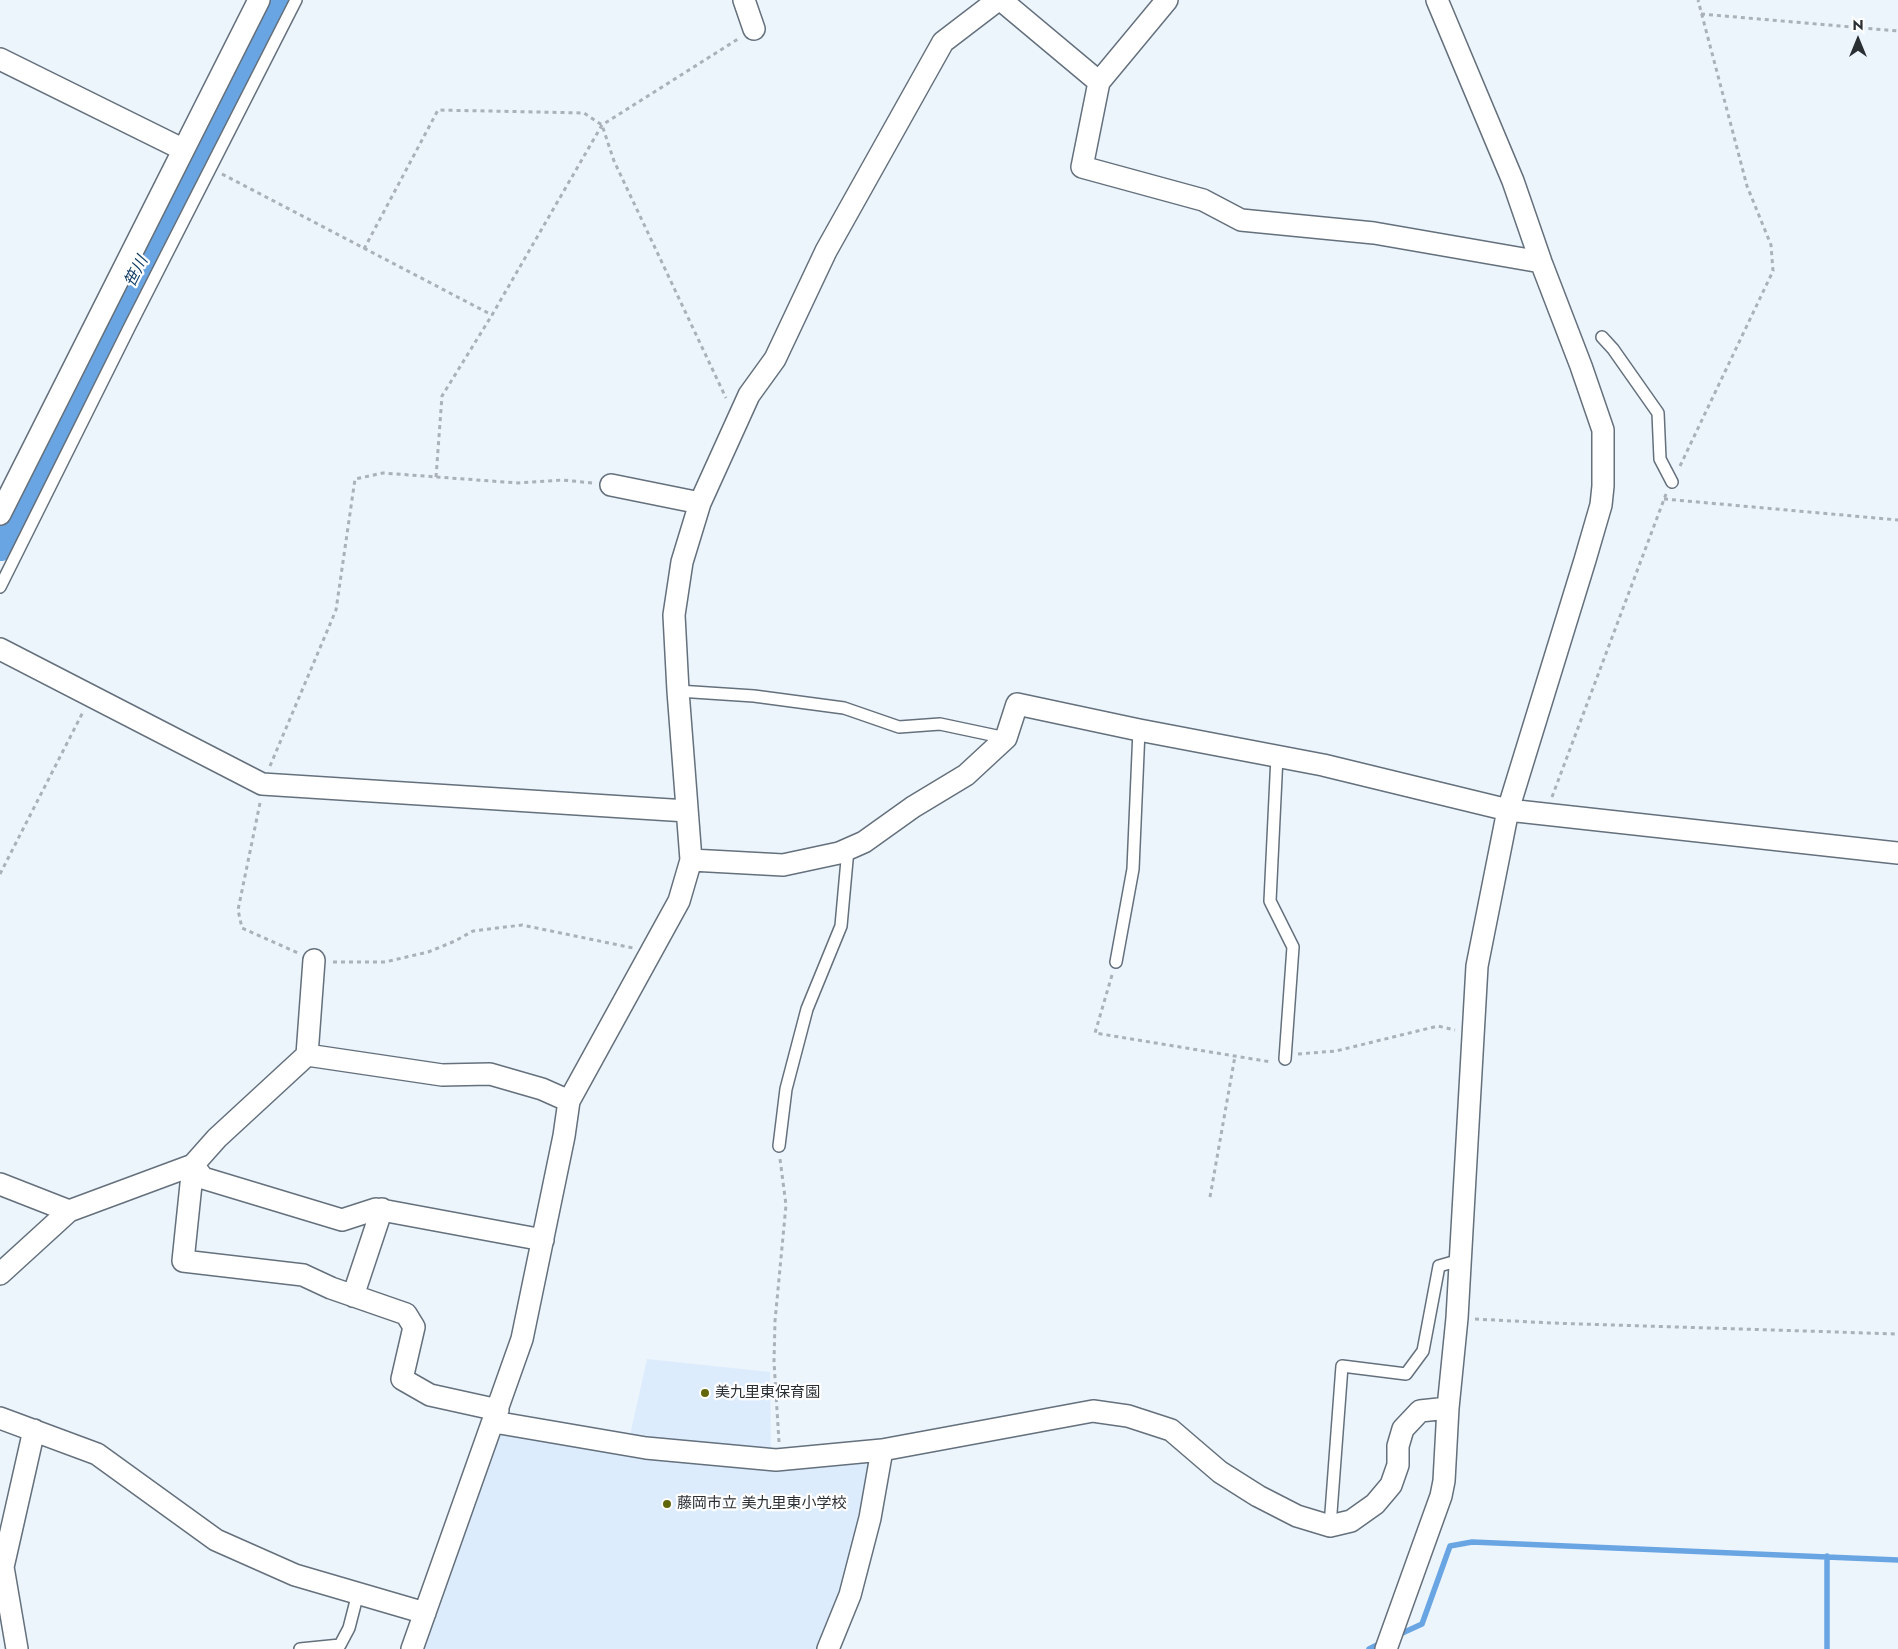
<!DOCTYPE html>
<meta charset="utf-8">
<style>
body{margin:0}
#map{position:relative;width:1898px;height:1649px;overflow:hidden;background:#ecf4fc;font-family:Jost,sans-serif}
canvas{display:block}
.north{position:absolute;left:1833px;top:15px;width:50px;height:50px;-webkit-text-stroke:4px #fff;paint-order:stroke;rotate:0deg;font-size:14px;font-weight:700;line-height:20px;text-align:center;color:#2a2f34}
.north::after{content:'';display:block;margin:auto;width:18px;height:22px;background:#2a2f34;clip-path:polygon(50% 0,100% 100%,50% 72%,0 100%)}
</style>
<div id="map">
<canvas width="1898" height="1649"></canvas>
<div class="north">N</div>
</div>
<script>
const c = document.querySelector('canvas').getContext('2d');
c.lineJoin = 'round';
function fill(path, color) { c.fillStyle = color; c.fill(path, 'evenodd'); }
const toPath = rows => new Path2D(rows.map(r => 'M' + r).join(''));
function stroke(path, color, width, dash) { c.strokeStyle = color; c.lineWidth = width; c.lineCap = dash ? 'butt' : 'round'; c.setLineDash(dash || []); c.stroke(path); }
function write(font, color, halo, rows, align = 'center') {
  c.font = font + ' Jost,"Noto Sans JP",sans-serif'; c.lineWidth = 4.5; c.setLineDash([]); c.textBaseline = 'middle'; c.strokeStyle = halo; c.fillStyle = color; for (const [text, x, y, turn = 0] of rows) {
    c.save(); c.translate(x, y); c.rotate((+turn || 0) * Math.PI / 180); c.textAlign = isNaN(turn) ? turn : align; if (halo) c.strokeText(text, 0, 0); c.fillText(text, 0, 0); c.restore();
  }
}
const built = toPath([
 [647,1359,770,1372,771,1453,629,1440],
 [497,1433,866,1459,871,1465,844,1590,820,1649,421,1649,433,1622]
]);
const stream = toPath([
 [1398,1635,1422,1624,1450,1546,1472,1542,1898,1560],
 [1369,1649,1381,1643],
 [1827,1649,1827,1556]
]);
const river = toPath([
 [0,544,274,0]
]);
const path = toPath([
 [1701,14,1898,31],
 [222,174,492,315],
 [364,249,438,110,584,113,602,125,614,161,726,398],
 [1680,466,1773,271,1771,245,1747,186,1698,0],
 [436,477,442,396,492,315,602,125,738,39],
 [1664,499,1898,520],
 [270,766,336,610,355,479,383,473,518,483,562,480,593,483],
 [1552,797,1666,494],
 [260,803,238,910,242,928,298,953],
 [0,874,83,712],
 [333,962,385,962,428,952,455,941,473,931,522,925,633,948],
 [1112,975,1095,1033,1271,1062],
 [1298,1054,1336,1051,1438,1026,1455,1030],
 [1210,1197,1235,1056],
 [1475,1319,1551,1323,1898,1334],
 [779,1442,774,1362,775,1321,786,1205,780,1159]
]);
const service = toPath([
 [1602,337,1613,349,1658,413,1660,459,1672,482],
 [0,587,130,326,296,0],
 [678,691,754,696,844,708,899,727,940,724,1006,738],
 [1277,756,1270,901,1293,947,1285,1059],
 [1116,962,1133,869,1139,730],
 [779,1146,786,1089,807,1009,841,926,848,849],
 [1330,1526,1342,1366,1406,1374,1423,1351,1439,1266,1460,1260],
 [300,1649,340,1645,349,1628,358,1593]
]);
const minor = toPath([
 [744,0,754,29],
 [1001,0,1099,82],
 [1167,0,1099,82,1082,167,1203,200,1241,220,1374,233,1541,262],
 [0,59,182,149],
 [611,485,700,503],
 [0,514,259,0],
 [0,649,262,784,687,811],
 [691,860,783,865,839,853,864,842,913,807,966,775,1006,738,1017,704,1139,730,1323,765,1508,810,1898,853],
 [307,1055,442,1075,490,1074,542,1089,569,1101],
 [193,1165,183,1261,303,1275,331,1288,406,1314,414,1327,402,1379,430,1395,498,1410],
 [193,1165,203,1178,342,1220,376,1209,543,1240],
 [0,1184,69,1211],
 [0,1274,69,1211,193,1165,217,1138,307,1055,314,960],
 [353,1296,382,1209],
 [0,1418,97,1454,216,1540,295,1575,425,1613],
 [494,1422,646,1448,776,1460,882,1450,870,1518,850,1595,828,1649],
 [882,1450,1093,1411,1128,1416,1171,1430,1220,1472,1258,1496,1297,1516,1330,1526,1351,1521,1375,1504,1391,1485,1398,1465,1398,1446,1403,1429,1420,1411,1448,1408],
 [17,1649,3,1567,34,1430],
 [412,1649,522,1339,564,1136,569,1101,679,901,691,860,678,691,674,615,682,562,700,503,749,395,775,359,826,251,943,42,998,0],
 [1386,1649,1441,1496,1444,1481,1448,1408,1457,1318,1477,966,1508,810,1585,560,1601,505,1603,486,1603,430,1581,366,1541,262,1513,181,1437,0]
]);
const markers = [
 [705,1393,5,"#62680a"],
 [667,1504,5,"#62680a"]
];
const poiNames = [
 ["美九里東保育園",715,1393],
 ["藤岡市立 美九里東小学校",677,1504]
];
const waterNames = [
 ["笹川",137,272,-63]
];
fill(built, '#ddecfc');
stroke(stream, '#69a5e2', 5.5);
stroke(river, '#69a5e2', 34);
stroke(service, '#64707c', 14);
stroke(minor, '#64707c', 24);
stroke(path, '#aab1b8', 3, [4, 4]);
stroke(service, '#fff', 11);
stroke(minor, '#fff', 21);
for (const [x, y, r, color] of markers) { const dot = new Path2D(); dot.arc(x, y, r, 0, 2 * Math.PI); c.fillStyle = color; c.fill(dot); stroke(dot, '#fff', 2); }
write('15px', '#2a2f34', '#fff', poiNames, 'left');
write('italic 16px', '#133f66', '#fff', waterNames);
</script>
